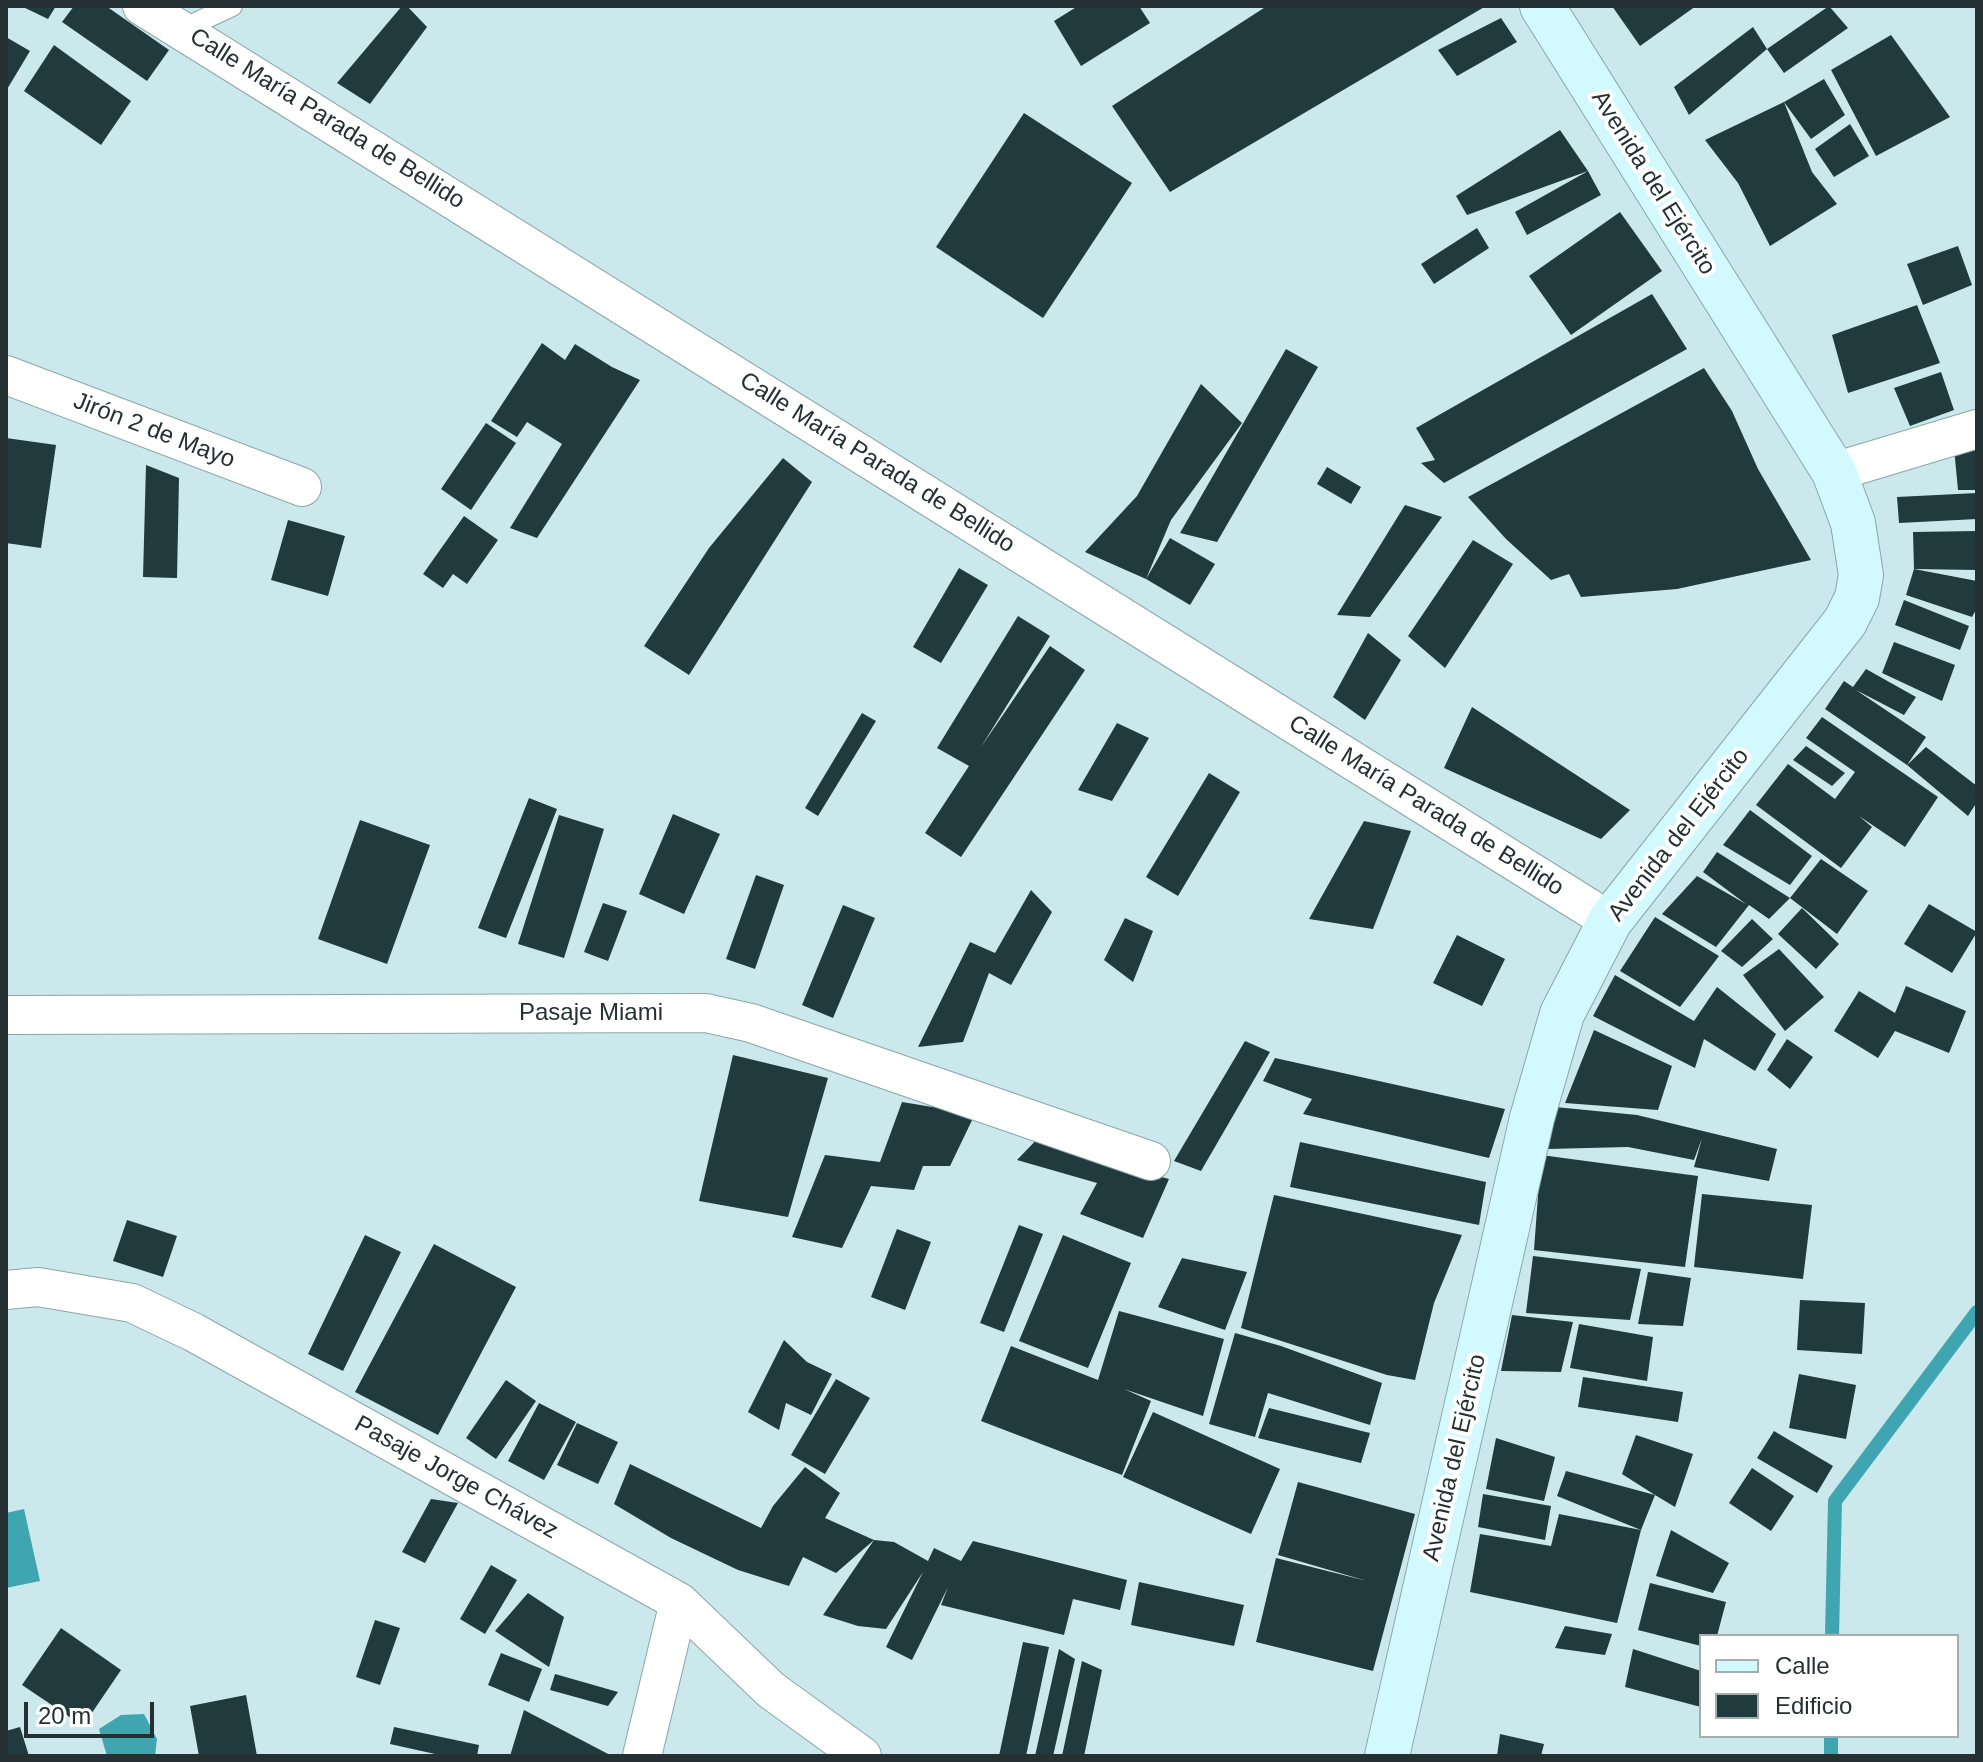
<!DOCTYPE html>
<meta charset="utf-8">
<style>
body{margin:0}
#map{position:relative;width:1983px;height:1762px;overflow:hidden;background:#cbe8ec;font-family:Helvetica,sans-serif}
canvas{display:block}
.frame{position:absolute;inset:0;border:8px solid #243031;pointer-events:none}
.legend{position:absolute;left:1699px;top:1634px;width:260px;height:104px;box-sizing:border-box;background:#fff;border:2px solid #a7acad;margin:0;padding:10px 14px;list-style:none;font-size:24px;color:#243031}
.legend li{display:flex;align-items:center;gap:16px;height:40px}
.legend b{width:40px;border:2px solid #a7acad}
.scale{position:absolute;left:24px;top:1702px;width:130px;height:36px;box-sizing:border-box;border:4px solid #243031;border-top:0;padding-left:10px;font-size:24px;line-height:28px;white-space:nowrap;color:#243031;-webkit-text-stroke:6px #fff;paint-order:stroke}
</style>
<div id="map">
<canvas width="1983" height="1762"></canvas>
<div class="frame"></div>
<ul class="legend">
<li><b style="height:10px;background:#d2f9fd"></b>Calle</li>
<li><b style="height:22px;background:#203a3d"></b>Edificio</li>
</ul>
<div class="scale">20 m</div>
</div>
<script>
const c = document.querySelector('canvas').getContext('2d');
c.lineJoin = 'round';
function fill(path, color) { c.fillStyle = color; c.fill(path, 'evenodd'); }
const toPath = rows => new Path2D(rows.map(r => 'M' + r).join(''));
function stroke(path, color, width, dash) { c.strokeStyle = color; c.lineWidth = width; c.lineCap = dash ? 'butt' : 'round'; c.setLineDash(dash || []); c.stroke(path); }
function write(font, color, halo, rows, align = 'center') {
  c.font = font + ' Helvetica,sans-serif'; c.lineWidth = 8; c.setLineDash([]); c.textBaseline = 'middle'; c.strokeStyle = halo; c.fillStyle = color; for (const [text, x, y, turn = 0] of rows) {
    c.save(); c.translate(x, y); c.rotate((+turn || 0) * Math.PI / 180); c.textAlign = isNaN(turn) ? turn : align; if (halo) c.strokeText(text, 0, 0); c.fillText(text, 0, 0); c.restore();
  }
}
const water = toPath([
 [24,1509,40,1581,6,1588,6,1513],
 [144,1714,157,1739,155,1756,107,1756,99,1729,121,1715]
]);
const stream = toPath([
 [1832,1636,1835,1501,1977,1312],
 [1831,1756,1831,1736]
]);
const building = toPath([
 [21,6,56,6,48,19],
 [74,6,106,6,169,50,147,81,62,22],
 [402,6,407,6,427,27,370,104,337,83],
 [1078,6,1139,6,1150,23,1081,66,1054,21],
 [1267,6,1486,6,1170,192,1112,106],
 [1612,6,1696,6,1640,46],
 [1829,6,1848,28,1784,73,1767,49],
 [1501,18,1517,42,1457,76,1438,50],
 [1753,27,1767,49,1689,115,1674,87],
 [1891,35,1950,117,1876,156,1831,70],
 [6,37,30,51,6,91],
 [54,45,131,101,101,145,24,91],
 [1824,79,1845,115,1811,139,1784,102,1812,172,1837,204,1770,246,1738,183,1705,140,1784,102],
 [1024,113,1132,183,1043,318,936,247],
 [1850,124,1869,156,1834,177,1815,149],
 [1560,130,1588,171,1467,215,1456,196],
 [1588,171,1601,195,1527,235,1515,212],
 [1620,212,1662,271,1571,335,1529,276],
 [1477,228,1489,248,1434,284,1421,264],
 [1958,246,1972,285,1923,305,1907,264],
 [1652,294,1687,349,1444,483,1421,463,1435,460,1416,428],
 [1917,305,1940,363,1848,393,1832,335],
 [542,343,565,360,575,344,612,367,640,380,537,538,510,528,562,444,527,422,517,437,491,421],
 [1286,349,1318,367,1217,542,1180,533],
 [1704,368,1732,411,1758,469,1811,560,1677,589,1581,597,1569,574,1551,580,1506,539,1468,497],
 [1941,372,1954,410,1910,426,1894,388],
 [1201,384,1242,423,1171,520,1146,579,1085,552,1137,496],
 [486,423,516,443,471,510,441,489],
 [6,438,56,445,41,548,6,543],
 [1977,446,1977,490,1958,490,1954,448],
 [783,458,812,482,689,675,644,646,709,548],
 [146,465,179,478,177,578,143,577],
 [1327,467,1361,487,1351,504,1317,484],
 [1977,493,1977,519,1899,523,1897,497],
 [1405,505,1442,517,1370,617,1337,615],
 [464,516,498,540,467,584,453,574,443,588,423,574],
 [288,520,345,536,328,596,271,580],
 [1977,531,1977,570,1914,569,1977,581,1977,608,1972,617,1906,595,1914,569,1913,532],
 [1170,538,1215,564,1190,605,1146,579],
 [1473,540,1513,564,1445,668,1408,636],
 [959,568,988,585,941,663,913,647],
 [1904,600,1969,626,1960,650,1895,625],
 [1018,616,1050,636,981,747,1050,646,1085,670,961,857,925,833,969,766,937,748],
 [1368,633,1401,660,1365,720,1333,697],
 [1894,642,1955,665,1942,701,1882,673],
 [1866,669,1916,697,1904,715,1856,690,1926,737,1907,765,1926,747,1977,786,1977,802,1968,816,1907,765,1825,709,1844,681,1853,687],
 [1472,707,1630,810,1601,839,1444,768],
 [862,713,876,721,818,816,805,808],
 [1822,717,1938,797,1905,847,1859,816,1872,827,1841,868,1756,805,1788,764,1835,799,1855,772,1806,738],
 [1117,723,1149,738,1112,801,1078,790],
 [1806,746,1845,773,1832,786,1793,760],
 [1209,773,1240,792,1178,896,1146,877],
 [529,798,557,809,506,938,478,928],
 [1750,810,1812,856,1790,885,1723,845],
 [673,814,720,834,684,914,639,894],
 [559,815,604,829,564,958,518,944],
 [360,820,430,845,387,964,318,939],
 [1364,821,1411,831,1373,929,1309,919],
 [1717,852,1790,898,1821,859,1868,891,1837,934,1790,898,1769,919,1749,905,1716,947,1662,914,1697,876,1746,904,1703,872],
 [756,875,784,885,755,969,726,959],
 [1031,890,1052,912,1011,985,989,973,963,1042,918,1047,970,942,995,953],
 [603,903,627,911,608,961,584,952],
 [1929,904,1977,932,1952,973,1904,944],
 [843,905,875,918,833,1018,802,1005],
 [1802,908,1839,944,1816,969,1778,934],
 [1655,917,1719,956,1680,1007,1620,971],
 [1125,918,1153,931,1133,982,1104,960],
 [1752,919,1773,939,1742,967,1721,951],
 [1457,935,1505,959,1482,1006,1433,983],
 [1779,949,1824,997,1785,1031,1743,975],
 [1615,975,1694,1021,1717,987,1776,1034,1755,1071,1704,1039,1695,1068,1593,1016],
 [1906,986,1966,1011,1949,1053,1895,1031,1878,1058,1834,1031,1859,991,1895,1013],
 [1594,1030,1672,1066,1658,1110,1565,1103],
 [1787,1039,1813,1057,1790,1089,1767,1070],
 [1245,1041,1270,1052,1201,1171,1174,1161],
 [733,1055,828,1078,788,1217,699,1201],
 [1275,1058,1505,1109,1489,1158,1303,1114,1312,1099,1263,1081],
 [902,1102,975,1114,950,1166,923,1166,914,1190,871,1186,842,1248,792,1237,825,1155,880,1162],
 [1555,1107,1637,1115,1777,1149,1769,1181,1694,1167,1702,1138,1694,1160,1628,1147,1547,1149],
 [1043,1133,1107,1163,1169,1179,1143,1238,1080,1214,1097,1183,1017,1160],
 [1300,1142,1486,1182,1479,1225,1290,1187],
 [1541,1155,1698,1176,1685,1267,1534,1250],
 [1702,1194,1812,1205,1803,1279,1694,1267],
 [1274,1195,1462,1235,1434,1303,1415,1380,1387,1375,1241,1328],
 [127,1220,177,1236,163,1277,113,1261],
 [1019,1225,1043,1234,1004,1332,980,1323],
 [897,1229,931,1242,905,1310,871,1297],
 [365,1235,401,1252,343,1371,308,1354],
 [1063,1235,1131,1263,1088,1368,1019,1341],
 [434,1244,516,1287,438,1435,355,1392],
 [1533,1256,1641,1269,1630,1320,1526,1313],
 [1182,1258,1247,1272,1225,1330,1158,1307],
 [1648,1272,1691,1278,1683,1326,1638,1324],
 [1800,1300,1865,1303,1862,1354,1797,1350],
 [1119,1311,1224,1339,1203,1416,1124,1389,1151,1401,1122,1475,981,1421,1011,1346,1098,1380],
 [1512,1315,1573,1322,1561,1372,1501,1371],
 [1579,1324,1653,1337,1647,1381,1570,1368],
 [1235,1333,1281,1346,1382,1383,1370,1425,1268,1393,1255,1437,1209,1424],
 [784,1340,807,1362,832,1374,811,1415,786,1403,779,1430,748,1412],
 [1799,1374,1856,1385,1846,1439,1789,1428],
 [1583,1377,1683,1392,1678,1422,1578,1407],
 [836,1379,870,1398,825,1474,791,1455],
 [506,1380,536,1401,496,1459,466,1438],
 [539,1403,576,1422,544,1480,508,1461],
 [1269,1408,1370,1433,1361,1463,1258,1438],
 [1153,1412,1280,1469,1251,1534,1123,1477],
 [577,1423,618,1442,598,1484,557,1465],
 [1774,1431,1833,1466,1817,1493,1757,1458],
 [1636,1435,1693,1454,1675,1507,1655,1495,1641,1530,1617,1623,1470,1592,1480,1534,1551,1546,1559,1514,1641,1530,1557,1496,1566,1471,1655,1495,1622,1474],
 [1496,1438,1555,1457,1544,1501,1486,1489],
 [630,1464,761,1528,773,1506,805,1467,840,1493,825,1518,874,1540,894,1542,928,1561,934,1548,961,1561,973,1541,1127,1580,1120,1610,1073,1599,1064,1635,941,1605,948,1587,912,1660,886,1647,923,1572,886,1629,858,1626,823,1615,874,1540,836,1573,803,1557,789,1586,738,1570,671,1538,614,1504],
 [1752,1468,1794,1496,1771,1531,1729,1503],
 [1298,1482,1415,1514,1373,1671,1256,1642,1276,1558,1367,1581,1278,1555],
 [1483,1494,1551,1506,1545,1540,1478,1527],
 [431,1499,458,1503,425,1563,402,1552],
 [1671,1530,1729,1563,1713,1593,1656,1576],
 [491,1565,517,1580,485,1634,460,1619],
 [1139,1582,1244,1605,1234,1646,1131,1625],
 [1650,1583,1726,1602,1717,1636,1701,1636,1701,1646,1638,1630],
 [528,1593,564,1617,549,1667,495,1631],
 [375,1620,400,1628,380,1685,356,1677],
 [1565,1626,1612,1634,1605,1655,1555,1648],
 [61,1628,121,1670,83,1726,22,1685],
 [1023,1642,1049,1647,1026,1756,999,1756],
 [1059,1649,1075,1659,1053,1756,1035,1756],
 [1633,1649,1701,1671,1701,1707,1625,1687],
 [501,1653,542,1669,529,1702,488,1685],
 [1082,1661,1102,1670,1084,1756,1062,1756],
 [555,1674,618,1692,608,1706,550,1690],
 [246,1695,257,1756,199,1756,190,1706],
 [524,1710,612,1756,510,1756],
 [20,1727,29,1756,6,1756,6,1731],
 [394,1727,479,1745,477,1756,444,1756,390,1744],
 [1500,1734,1544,1744,1541,1756,1497,1756]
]);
const lane = toPath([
 [183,29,232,6]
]);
const street = toPath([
 [142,6,1610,921],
 [6,375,302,487],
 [1834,472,1977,429],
 [6,1015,706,1013,751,1023,1151,1161],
 [6,1290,38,1287,132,1303,193,1332,679,1602,771,1690,862,1756],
 [642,1756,679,1602]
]);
const secondary = toPath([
 [1387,1756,1532,1118,1562,1014,1610,921,1845,622,1857,598,1861,575,1853,523,1834,472,1542,6]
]);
const streetNames = [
 ["Calle María Parada de Bellido",327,119,32],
 ["Avenida del Ejército",1653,183,58],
 ["Jirón 2 de Mayo",154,431,21],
 ["Calle María Parada de Bellido",877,463,32],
 ["Calle María Parada de Bellido",1426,806,32],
 ["Avenida del Ejército",1679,835,-52],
 ["Pasaje Miami",591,1013],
 ["Avenida del Ejército",1455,1458,-77],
 ["Pasaje Jorge Chávez",456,1478,29]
];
fill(water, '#3fa5b0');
stroke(stream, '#3fa5b0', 14);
fill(building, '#203a3d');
stroke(lane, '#8aa6aa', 22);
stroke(street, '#8aa6aa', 40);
stroke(secondary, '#8aa6aa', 46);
stroke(lane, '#fff', 20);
stroke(street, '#fff', 38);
stroke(secondary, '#d2f9fd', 44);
write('24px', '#243031', '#fff', streetNames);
</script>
